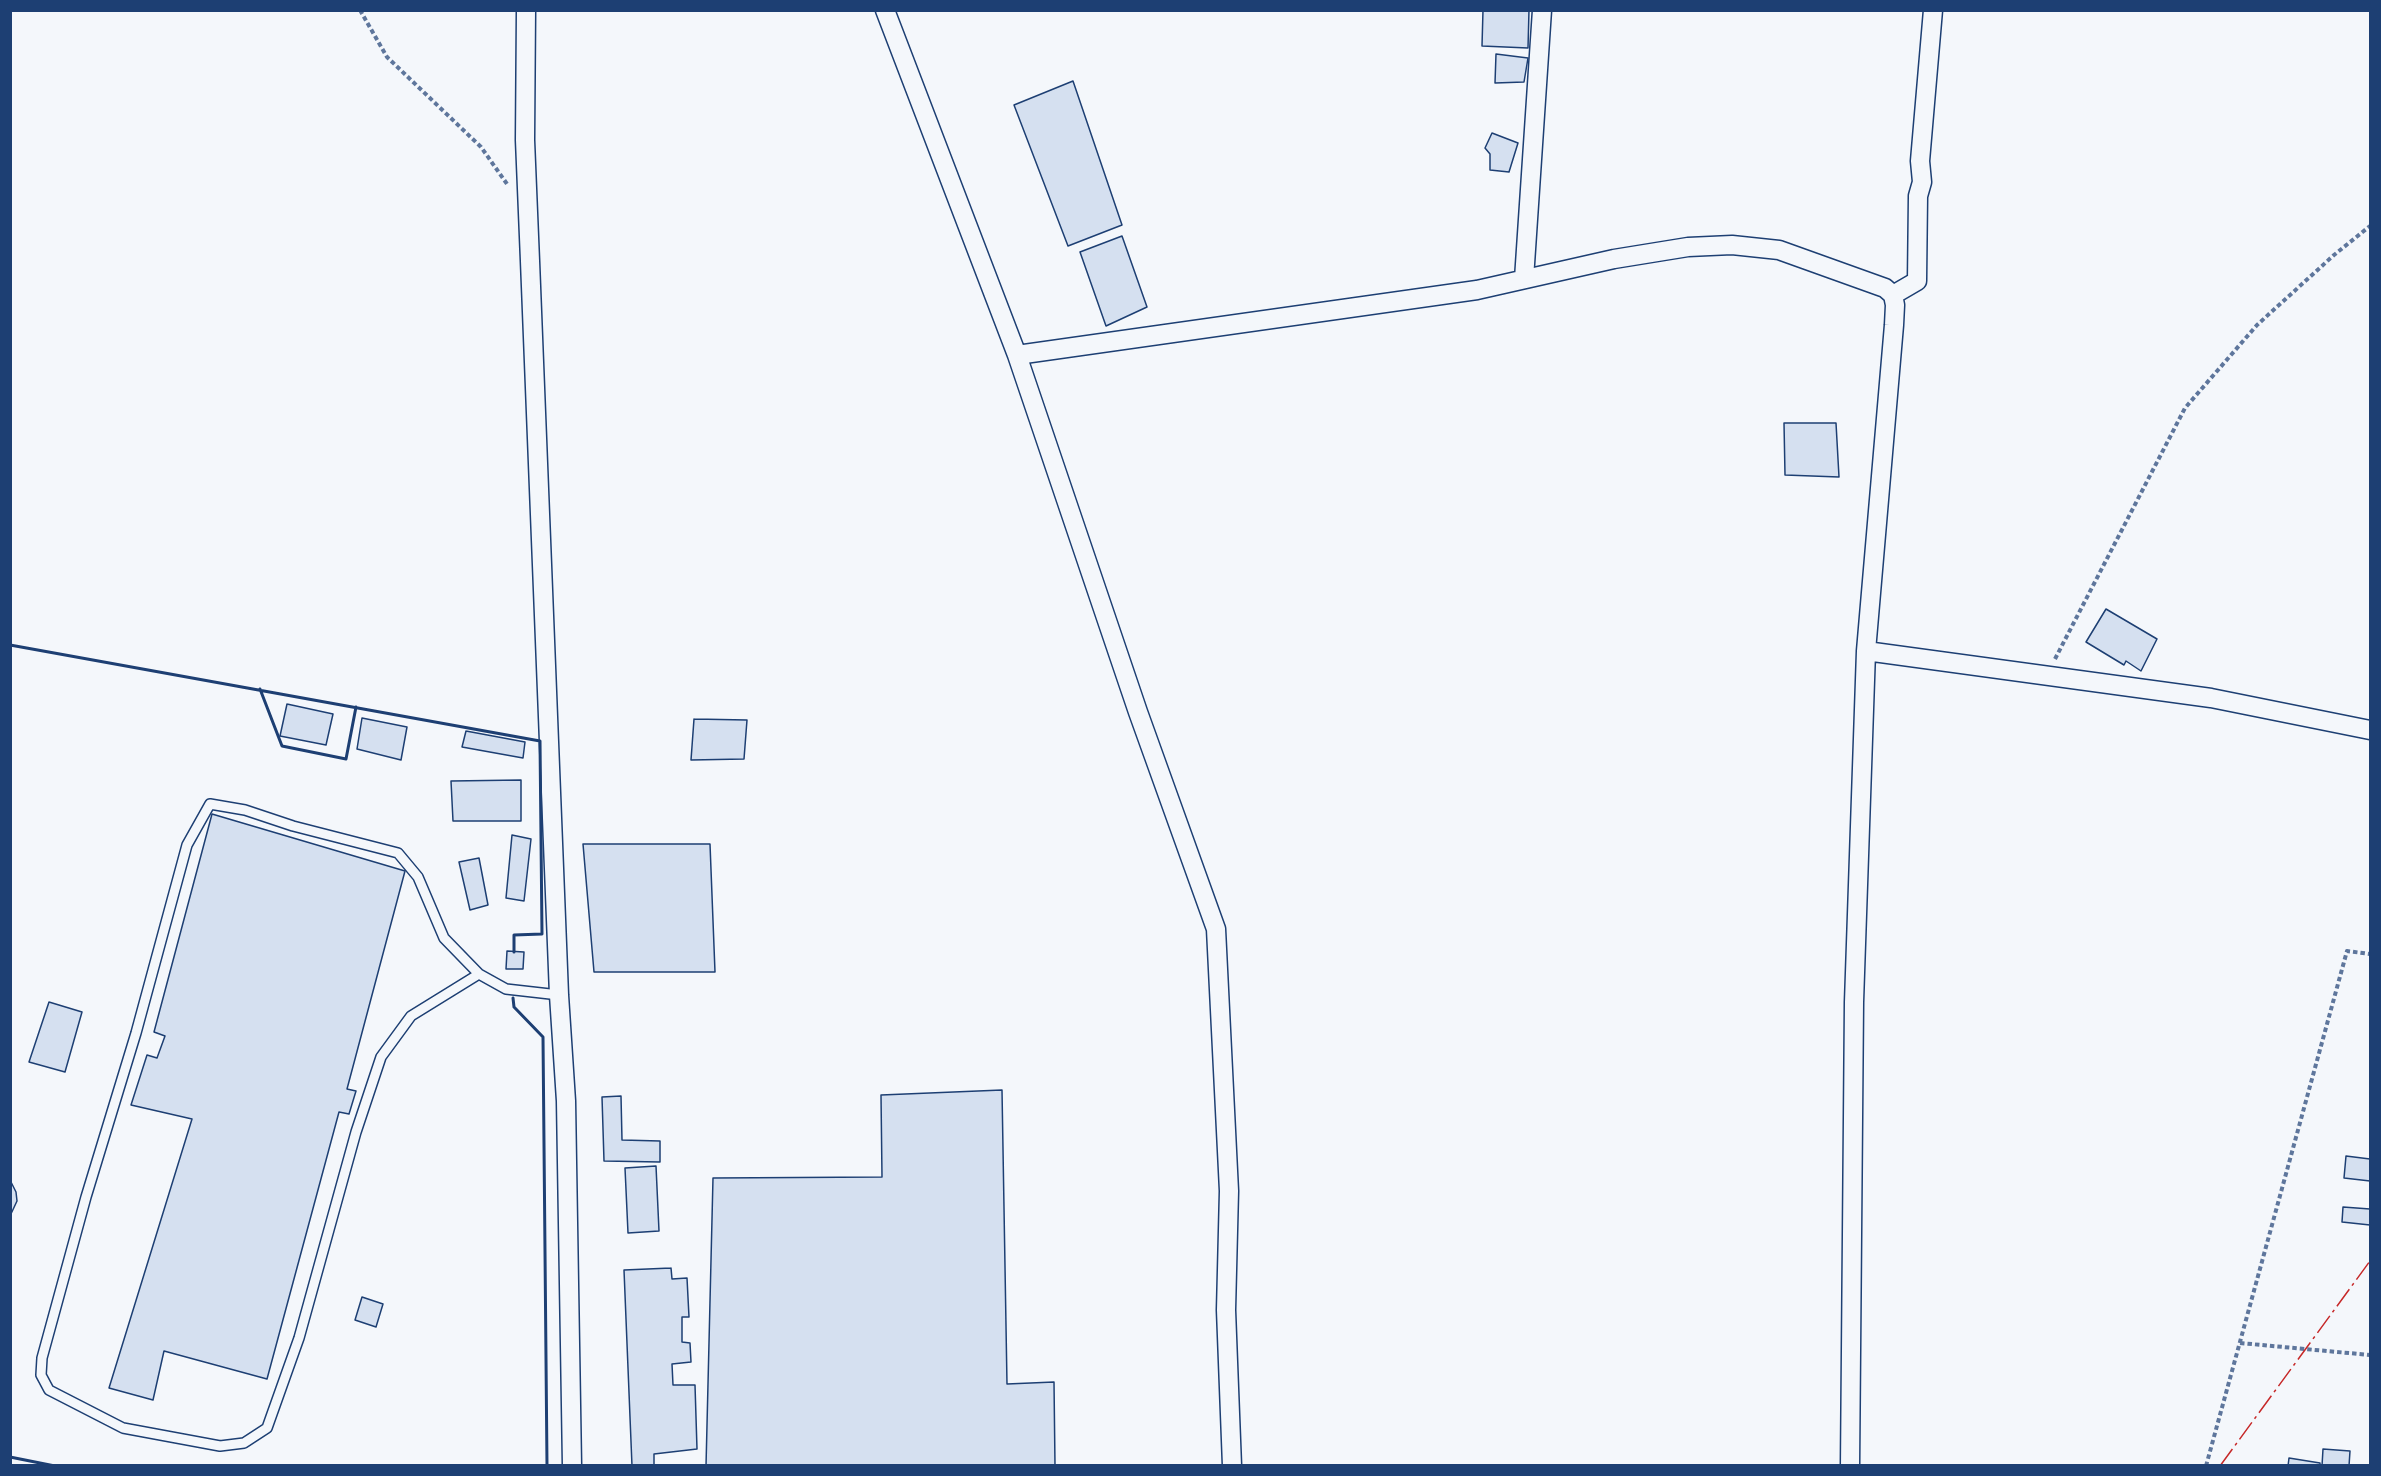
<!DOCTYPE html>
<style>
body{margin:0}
#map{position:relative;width:2381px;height:1476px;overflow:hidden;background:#f4f7fb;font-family:"Source Sans 3",sans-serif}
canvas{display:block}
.frame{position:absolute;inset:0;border:12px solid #1d3f73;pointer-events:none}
</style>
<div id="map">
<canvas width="2381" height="1476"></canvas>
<div class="frame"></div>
</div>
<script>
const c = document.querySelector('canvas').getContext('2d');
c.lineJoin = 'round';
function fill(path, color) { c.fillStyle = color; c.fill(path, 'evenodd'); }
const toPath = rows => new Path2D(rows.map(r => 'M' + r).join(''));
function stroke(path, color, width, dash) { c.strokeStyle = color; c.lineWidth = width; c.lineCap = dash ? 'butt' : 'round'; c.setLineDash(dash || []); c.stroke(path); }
const building = toPath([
 [1483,10,1529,10,1528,48,1482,46,1483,10],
 [1496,54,1528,58,1524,82,1495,83,1496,54],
 [1073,81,1122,225,1068,246,1014,105,1073,81],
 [1492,133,1518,143,1509,172,1490,170,1490,154,1485,148,1492,133],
 [1122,236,1147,307,1106,326,1080,252,1122,236],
 [1784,423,1836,423,1839,477,1785,475,1784,423],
 [2106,609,2157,639,2141,671,2126,661,2124,665,2086,642,2106,609],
 [287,704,333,714,326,745,280,736,287,704],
 [362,718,407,727,401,760,357,749,362,718],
 [694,719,747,720,744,759,691,760,694,719],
 [466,731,525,742,523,758,462,747,466,731],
 [521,780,521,821,453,821,451,781,521,780],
 [212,814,405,871,347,1089,356,1091,349,1114,339,1112,267,1379,164,1351,153,1400,109,1388,192,1119,131,1105,147,1055,157,1058,165,1036,154,1032,212,814],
 [512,835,531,839,524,901,506,898,512,835],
 [583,844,710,844,715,972,594,972,583,844],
 [479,858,488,905,470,910,459,862,479,858],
 [507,951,524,952,523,969,506,969,507,951],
 [49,1002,82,1012,65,1072,29,1062,49,1002],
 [1002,1090,1007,1384,1054,1382,1055,1466,706,1466,713,1178,882,1177,881,1095,1002,1090],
 [621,1096,622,1140,660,1141,660,1162,604,1161,602,1097,621,1096],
 [2346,1156,2370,1159,2370,1181,2344,1178,2346,1156],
 [656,1166,659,1231,628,1233,625,1168,656,1166],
 [10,1180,16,1192,17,1201,10,1216,10,1180],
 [2343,1207,2370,1209,2370,1225,2342,1222,2343,1207],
 [671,1268,672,1279,687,1278,689,1317,682,1317,682,1342,690,1343,691,1362,672,1364,673,1385,695,1385,697,1449,654,1454,654,1466,632,1466,624,1270,671,1268],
 [362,1297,383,1304,376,1327,355,1320,362,1297],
 [2323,1449,2350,1451,2349,1466,2322,1466,2323,1449],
 [2289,1458,2320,1463,2320,1466,2288,1466,2289,1458]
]);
const path = toPath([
 [360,10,387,57,481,147,507,184],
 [2055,659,2185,408,2257,325,2334,255,2370,226],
 [2240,1343,2370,1355],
 [2206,1466,2347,951,2370,954]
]);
const service = toPath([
 [479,974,411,1016,381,1057,356,1132,299,1338,267,1428,244,1443,220,1446,123,1428,49,1390,41,1375,42,1358,86,1197,136,1033,187,845,210,804,245,810,293,826,398,853,418,877,444,938,479,974,506,989,559,995]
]);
const minor = toPath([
 [526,10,525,140,530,261,559,995,566,1101,572,1466],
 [885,10,1017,355,1138,712,1216,929,1229,1191,1226,1310,1232,1466],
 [1524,279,1542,10],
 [1893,295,1917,281,1918,196,1922,182,1920,161,1933,10],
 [1017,355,1477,290,1614,259,1688,247,1732,245,1779,250,1885,288,1893,295,1895,305,1894,325,1866,651,1854,1002,1850,1466],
 [1866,651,2211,698,2370,730]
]);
const wall = toPath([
 [10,645,540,741,542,934,514,935,514,952],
 [260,689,282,746,346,759,356,707],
 [513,998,514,1007,543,1037,547,1466],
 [10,1457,55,1466]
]);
const power = toPath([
 [2220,1466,2370,1261]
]);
fill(building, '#d5e0f0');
stroke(building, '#1d3f73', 1.5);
stroke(service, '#1d3f73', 12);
stroke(minor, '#1d3f73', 21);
stroke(path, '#5e769c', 4, [4.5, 3]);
stroke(service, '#f4f7fb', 9);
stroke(minor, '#f4f7fb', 18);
stroke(wall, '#1d3f73', 3);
stroke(power, '#c62828', 1.5, [21, 4.5, 3, 4.5]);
</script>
